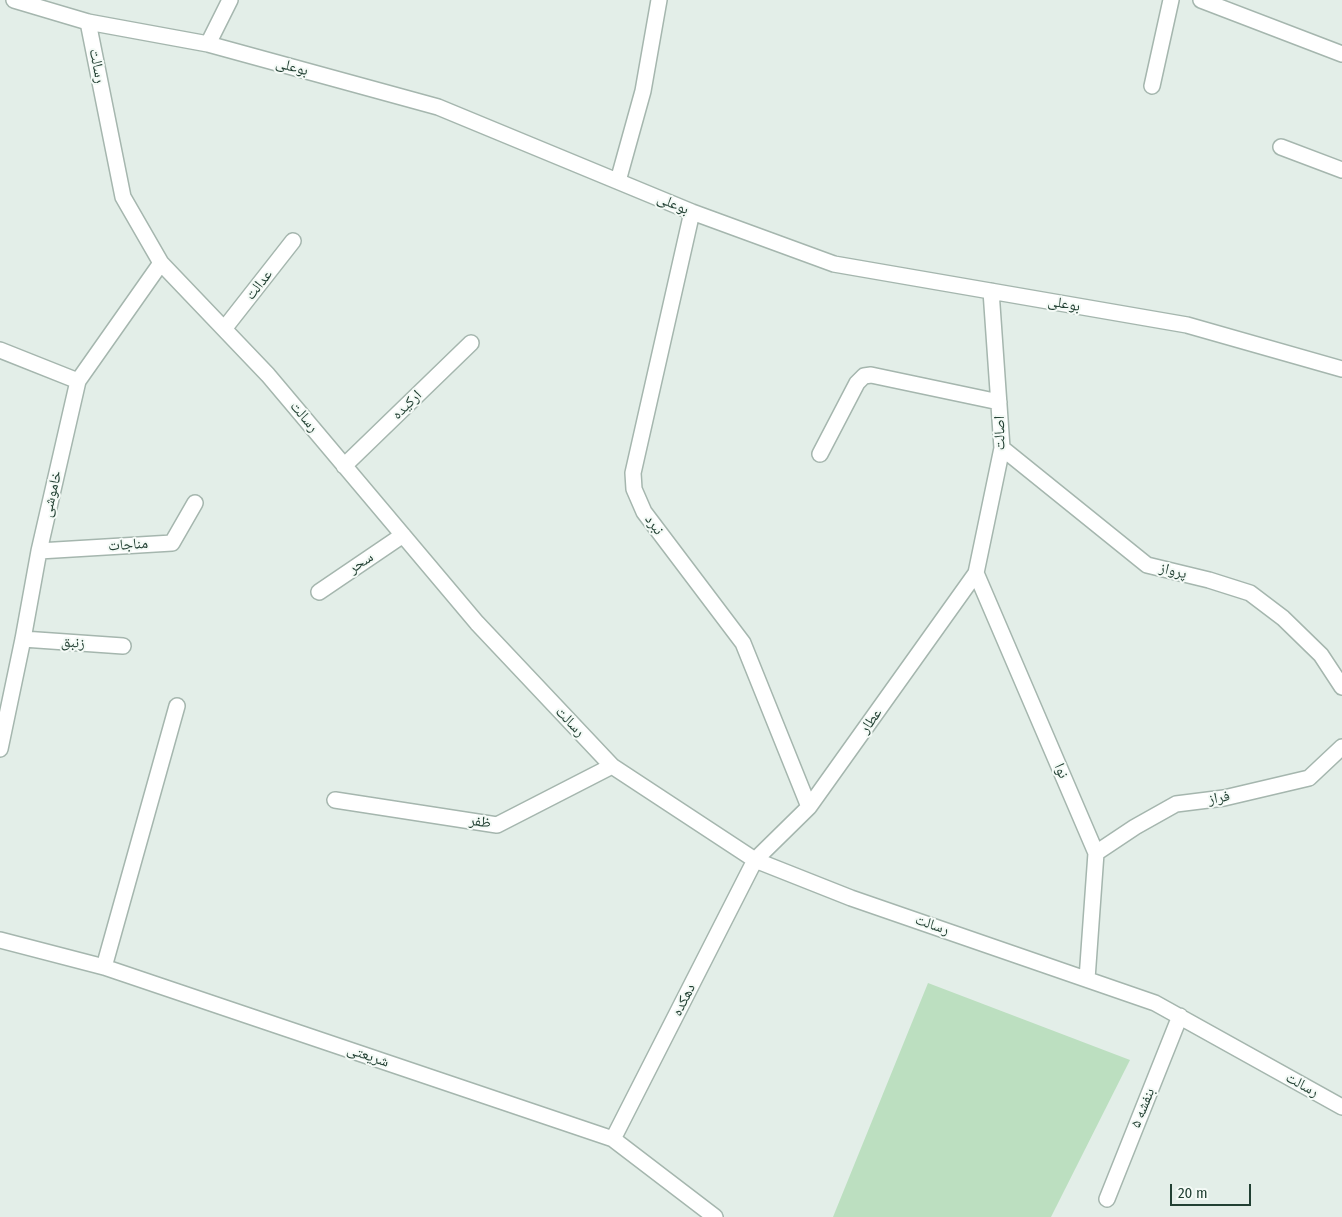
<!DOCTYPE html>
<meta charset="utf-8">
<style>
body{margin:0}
#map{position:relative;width:1342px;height:1217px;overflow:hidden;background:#e3eee8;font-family:"Fira Sans Condensed",sans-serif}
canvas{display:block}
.scale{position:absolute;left:1170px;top:1184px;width:81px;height:22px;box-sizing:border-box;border:2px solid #224033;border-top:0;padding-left:6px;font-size:15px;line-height:18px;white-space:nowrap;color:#224033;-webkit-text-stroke:4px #f4faf6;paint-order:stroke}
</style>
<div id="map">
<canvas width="1342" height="1217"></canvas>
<div class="scale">20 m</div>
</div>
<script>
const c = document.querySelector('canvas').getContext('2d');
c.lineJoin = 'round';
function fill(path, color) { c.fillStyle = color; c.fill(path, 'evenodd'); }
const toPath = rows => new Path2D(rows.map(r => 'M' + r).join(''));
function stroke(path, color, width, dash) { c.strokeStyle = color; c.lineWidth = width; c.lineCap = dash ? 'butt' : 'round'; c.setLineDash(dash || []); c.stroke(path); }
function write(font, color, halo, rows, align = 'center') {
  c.font = font + ' "Fira Sans Condensed","Noto Naskh Arabic",sans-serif'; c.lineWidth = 4; c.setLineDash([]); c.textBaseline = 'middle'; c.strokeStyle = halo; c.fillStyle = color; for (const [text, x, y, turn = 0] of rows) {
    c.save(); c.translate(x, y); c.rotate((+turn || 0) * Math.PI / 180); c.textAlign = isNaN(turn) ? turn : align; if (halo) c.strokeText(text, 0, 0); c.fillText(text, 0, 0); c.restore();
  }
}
const green = toPath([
 [928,983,1130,1060,1051,1217,833,1217]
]);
const street = toPath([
 [14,0,88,22,208,44,438,107,692,212,834,264,1187,325,1342,369],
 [1201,0,1342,54],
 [88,22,123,197,161,263,268,375,477,623,612,766,755,860,851,898,1155,1003,1342,1107],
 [208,44,230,0],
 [1152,86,1171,0],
 [1281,147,1342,170],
 [618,181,643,91,659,0],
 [692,212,633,473,634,489,644,512,743,643,809,807],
 [224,329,293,241],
 [0,350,78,381],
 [1002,448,1147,565,1209,580,1250,593,1283,618,1321,655,1342,687],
 [820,454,857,383,864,376,871,375,999,402],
 [344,466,471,343],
 [39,551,172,543,195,503],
 [976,573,1096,853,1087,979],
 [319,592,403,535],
 [23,639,123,646],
 [0,749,23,639,39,551,78,381,161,263],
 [335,800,497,825,612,766],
 [1096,853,1135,827,1176,804,1224,798,1309,778,1342,747],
 [0,940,104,967,613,1139,715,1217],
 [104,967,177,706],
 [613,1139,755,860,809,807,976,573,1002,448,991,291],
 [1107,1199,1180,1016]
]);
const streetNames = [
 ["رسالت",97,66,79],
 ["بوعلی",292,67,15],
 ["بوعلی",673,204,23],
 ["عدالت",259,285,-52],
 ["بوعلی",1064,304,10],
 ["ارکیده",407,405,-44],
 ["رسالت",304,417,50],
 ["اصالت",1000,433,-91],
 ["خاموشی",52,494,-77],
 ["نبرد",654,525,54],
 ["مناجات",128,545,-4],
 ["سحر",361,563,-34],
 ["پرواز",1173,571,14],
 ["زنبق",73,643,4],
 ["عطار",871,721,-54],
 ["رسالت",570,722,46],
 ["نوا",1061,771,67],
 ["فراز",1219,798,-10],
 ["ظفر",480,822,8],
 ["رسالت",932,925,19],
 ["دهکده",684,1000,-63],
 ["شریعتی",368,1056,19],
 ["رسالت",1302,1085,29],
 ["بنفشه ۵",1143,1108,-68]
];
fill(green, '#bcdfc0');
stroke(street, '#a5b6ae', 18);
stroke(street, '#fff', 15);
write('15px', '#224033', '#f4faf6', streetNames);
</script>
